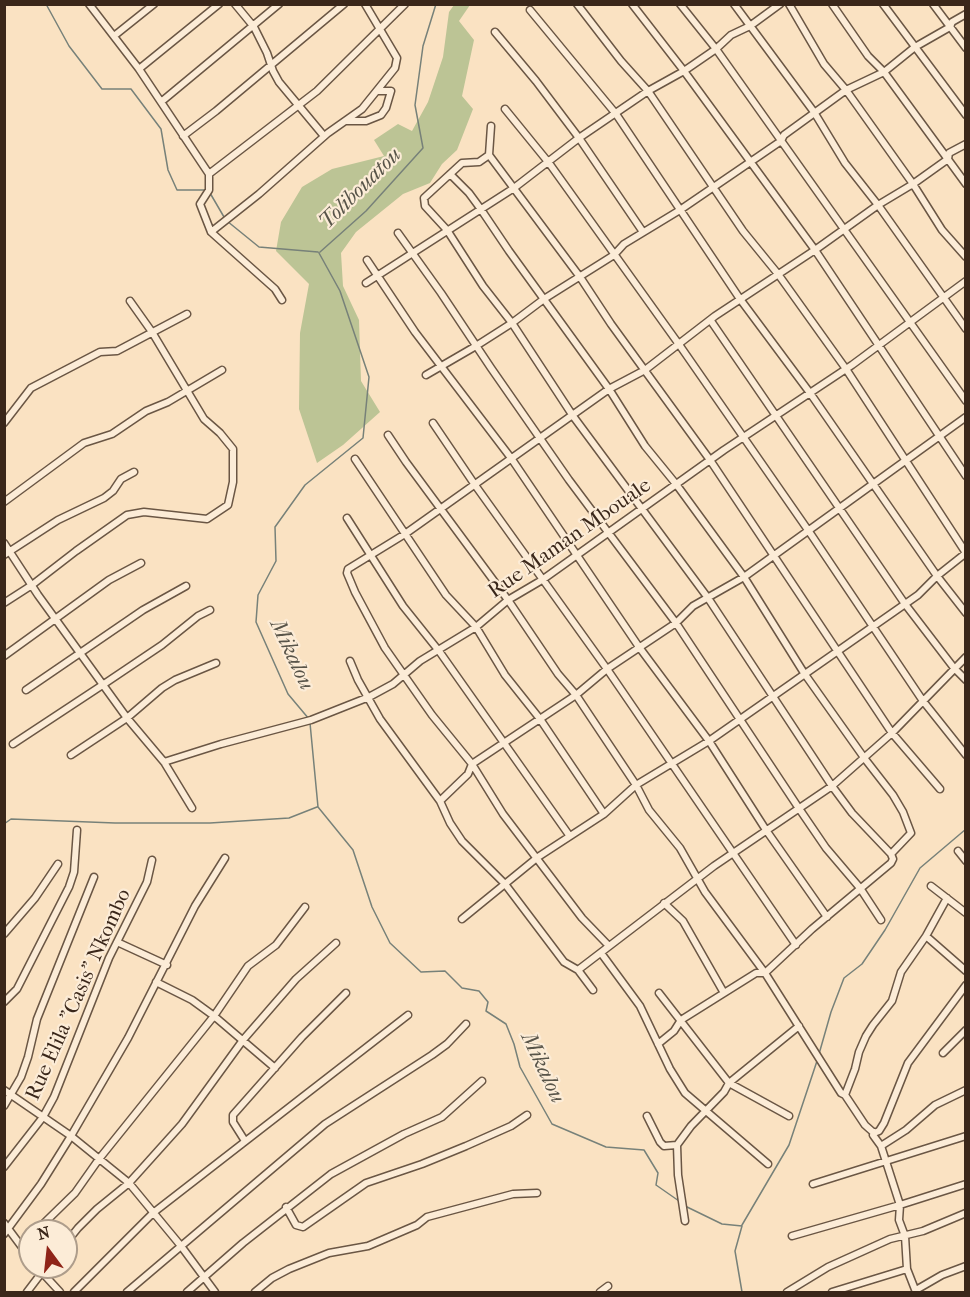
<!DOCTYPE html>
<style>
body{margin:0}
#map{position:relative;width:970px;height:1297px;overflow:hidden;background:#fae2c2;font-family:"IM FELL French Canon",serif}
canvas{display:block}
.frame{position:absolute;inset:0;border:6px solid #3a271a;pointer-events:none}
.north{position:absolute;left:18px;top:1219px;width:60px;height:60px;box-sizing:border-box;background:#fcecd7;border:2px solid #ae9d8b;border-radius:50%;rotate:345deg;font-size:16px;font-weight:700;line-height:24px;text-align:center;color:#3a271a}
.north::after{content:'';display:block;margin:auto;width:21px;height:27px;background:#8f2418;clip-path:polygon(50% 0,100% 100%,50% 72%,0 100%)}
</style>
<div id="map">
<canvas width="970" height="1297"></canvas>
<div class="frame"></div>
<div class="north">N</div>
</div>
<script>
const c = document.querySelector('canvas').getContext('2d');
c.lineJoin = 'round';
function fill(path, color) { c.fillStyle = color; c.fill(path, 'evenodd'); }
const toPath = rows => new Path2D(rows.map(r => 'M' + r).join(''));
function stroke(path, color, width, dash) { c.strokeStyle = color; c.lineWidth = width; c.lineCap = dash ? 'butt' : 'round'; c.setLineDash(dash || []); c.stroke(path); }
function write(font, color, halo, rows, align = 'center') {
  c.font = font + ' "IM FELL French Canon",serif'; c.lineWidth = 4.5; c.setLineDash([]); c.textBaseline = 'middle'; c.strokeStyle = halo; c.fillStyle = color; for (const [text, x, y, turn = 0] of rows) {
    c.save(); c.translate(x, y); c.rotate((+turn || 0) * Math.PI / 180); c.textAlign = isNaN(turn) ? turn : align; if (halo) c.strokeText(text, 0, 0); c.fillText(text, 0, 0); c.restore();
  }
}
const green = toPath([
 [454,5,470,5,459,21,474,40,462,96,473,109,457,150,442,164,430,183,403,194,356,232,341,253,343,286,359,320,361,381,380,412,343,445,317,463,299,409,300,333,309,284,276,251,281,222,302,187,332,169,384,156,374,140,398,124,412,131,428,102,443,57,449,12]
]);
const stream = toPath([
 [46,4,69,46,102,89,131,89,161,129,168,170,177,190,206,190],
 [210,193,224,217],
 [227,221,259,247,318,252],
 [320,252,366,211,423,148,415,105,423,46,436,4],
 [309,719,288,694,256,622,258,595,276,561,275,527,305,485,363,438,369,377,340,291,319,253],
 [310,723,318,807,353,850,372,907,390,943,421,972,445,971,462,988,479,991,488,1002,486,1011,506,1024,514,1044,520,1067,552,1124,606,1147,644,1150,658,1173,656,1185,679,1201],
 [4,824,11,819,115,823,210,823,289,818,317,807],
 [819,1054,831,1012,844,978,862,964,885,930,920,868,966,829],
 [685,1206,722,1224,742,1226,735,1251,742,1292],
 [742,1225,789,1145,817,1061]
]);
const street = toPath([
 [89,4,139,69,209,174,209,190,200,204,211,232,275,289,282,300],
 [235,4,254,27,267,53,273,71,279,82,324,136],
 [577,4,621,61,648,91,743,231,778,274,846,369,966,553],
 [632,4,684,71,815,250,966,476],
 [680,4,716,49,966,401],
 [734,4,814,112,845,163,878,205,966,329],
 [789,4,824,64,846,90,913,184,942,230,966,257],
 [832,4,868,56,884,72,966,184],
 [883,4,966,115],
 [933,4,966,48],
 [530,10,616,114,740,299,810,393,937,576,966,613],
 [495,32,536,81,579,138,643,232],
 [114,36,154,4],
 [139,69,219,4],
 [161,102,279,4],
 [505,109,549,163,678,343,808,530,923,701,966,755],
 [347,121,366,121,381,115,386,108,391,91,377,91],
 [491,126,489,155,580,277,611,324,710,460,892,733,940,789],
 [183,136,216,111,344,4],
 [489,155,479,162,462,163,424,198,425,206,447,230,483,286,512,323,573,416,708,598,832,786,852,813,891,854,893,859,891,863,812,929,765,973,756,973,681,1020,674,1031,658,1044],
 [209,174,317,91,405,4],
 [450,174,469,193,480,208,509,251,609,389,645,446,676,484,744,577,804,673,865,759,893,795,903,812,911,833,891,854],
 [211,232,259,194,328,133,362,109,395,68,397,58,365,4],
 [398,233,441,293,491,368,569,480,676,623,798,807,826,848,860,888,881,920],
 [367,260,415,332,511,458,639,647,709,741,766,830,827,917],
 [366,283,514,188,579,138,648,91,684,71,716,49,731,35,750,26,780,4],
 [711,321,905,604,954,668,966,680],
 [426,375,476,346,512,323,544,299,614,255,624,244,680,210,781,141,784,135,846,90,884,72,915,47,950,27,952,22,966,14],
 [4,423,31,388,100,352,117,351,187,314],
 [433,423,475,485,607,669,796,945],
 [388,435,406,462,508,600,558,674,576,695,636,785,649,810,680,848,705,892,765,973,841,1093,845,1095,865,1125,874,1133,873,1135,881,1146,900,1205,899,1220,905,1236,907,1269,916,1292],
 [355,459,446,595,476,627,505,675,540,719,604,814],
 [4,502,84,443,112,434,146,411,168,402,222,370],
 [347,518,403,606,439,651,569,835],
 [4,543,38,595,127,718,164,762,192,808],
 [4,555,58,520,104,498,113,491,121,479,134,472],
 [4,603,32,585,76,551,127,515,144,512,207,519,228,505,233,482,233,449,220,433,204,419,152,332,130,301],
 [4,656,109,580,141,563],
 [350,661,358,680,380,719,440,801,450,823,462,841,505,884,564,962,578,970,593,990],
 [26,690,143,610,186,586],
 [13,744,104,684,162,645,198,616,210,610],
 [71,755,127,718,162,688,175,680,216,663],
 [164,762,221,744,311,720,369,697,393,684,420,661,476,627,508,600,542,580,724,450,852,365,966,281],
 [440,801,468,774,472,764,576,695,607,669,676,623,693,606,744,577,966,417],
 [958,851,966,861],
 [931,886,966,913],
 [664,903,683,921,724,993],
 [462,919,538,857,604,814,636,785,709,741,918,595,937,576,966,553],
 [4,934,35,898,58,864],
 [926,936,966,971],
 [117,942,167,965],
 [609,946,582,918,503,814,472,764,432,715,385,648,355,592,347,573,348,569,405,534,609,389,645,370,715,316,815,250,878,205,913,184,948,159,949,153,966,144],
 [601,953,640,1006,670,1069,685,1093,768,1164],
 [578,970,714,866,832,786,892,733,966,657],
 [156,982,192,1000,214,1016,275,1068],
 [659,993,729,1083,789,1116],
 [4,1002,17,989,69,887,74,872,77,830],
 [943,1053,966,1030],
 [4,1090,71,1136,129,1183,181,1246,215,1292],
 [845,1095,855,1069,859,1052,866,1036,873,1025,892,1001,901,972,926,936,947,898],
 [4,1106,21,1077,28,1057,37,1019,94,877],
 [647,1116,660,1142,664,1146,677,1145],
 [874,1133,879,1131,884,1123,908,1063,966,985],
 [245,1141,233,1122,233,1115,302,1037,346,993],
 [881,1146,906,1130,935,1105,966,1090],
 [4,1167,43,1117,54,1097,109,958,147,882,152,860],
 [813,1184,966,1136],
 [286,1207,296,1225,303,1227,366,1183,422,1164,466,1146,511,1126,527,1115],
 [685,1221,678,1175,677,1145,691,1126,724,1092,729,1083,799,1026],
 [4,1223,30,1258],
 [36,1231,75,1193,99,1159,214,1016,248,966,276,945,305,907],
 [4,1234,41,1184,71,1136,128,1038,195,906,225,858],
 [792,1236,900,1205,966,1184],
 [66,1243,78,1228,97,1209,129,1183,182,1124,243,1040,296,979,336,943],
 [21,1246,30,1237],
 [37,1267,60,1292],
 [916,1290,942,1275,966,1266],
 [27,1292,46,1267],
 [74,1292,153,1213,408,1015],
 [127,1292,325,1124,432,1055,447,1044,466,1024],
 [187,1292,243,1243,331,1174,404,1134,442,1117,482,1081],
 [255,1292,272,1278,289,1269,329,1253,368,1246,417,1225,427,1217,513,1194,537,1193],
 [600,1292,608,1286],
 [787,1292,828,1267,890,1239,923,1231,966,1213],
 [832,1292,907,1269]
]);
const streetNames = [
 ["Rue Maman Mbouale",570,539,-35],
 ["Rue Elila \"Casis\" Nkombo",79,995,-66]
];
const waterNames = [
 ["Tolibouatou",361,189,-45],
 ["Mikalou",291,655,65],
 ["Mikalou",542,1068,65]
];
fill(green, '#bcc495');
stroke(stream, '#778179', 1.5);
stroke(street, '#6a5644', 9);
stroke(street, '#fcecd7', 6);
write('21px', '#3a271a', '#fcecd7', streetNames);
write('italic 22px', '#585449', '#fcecd7', waterNames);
</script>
